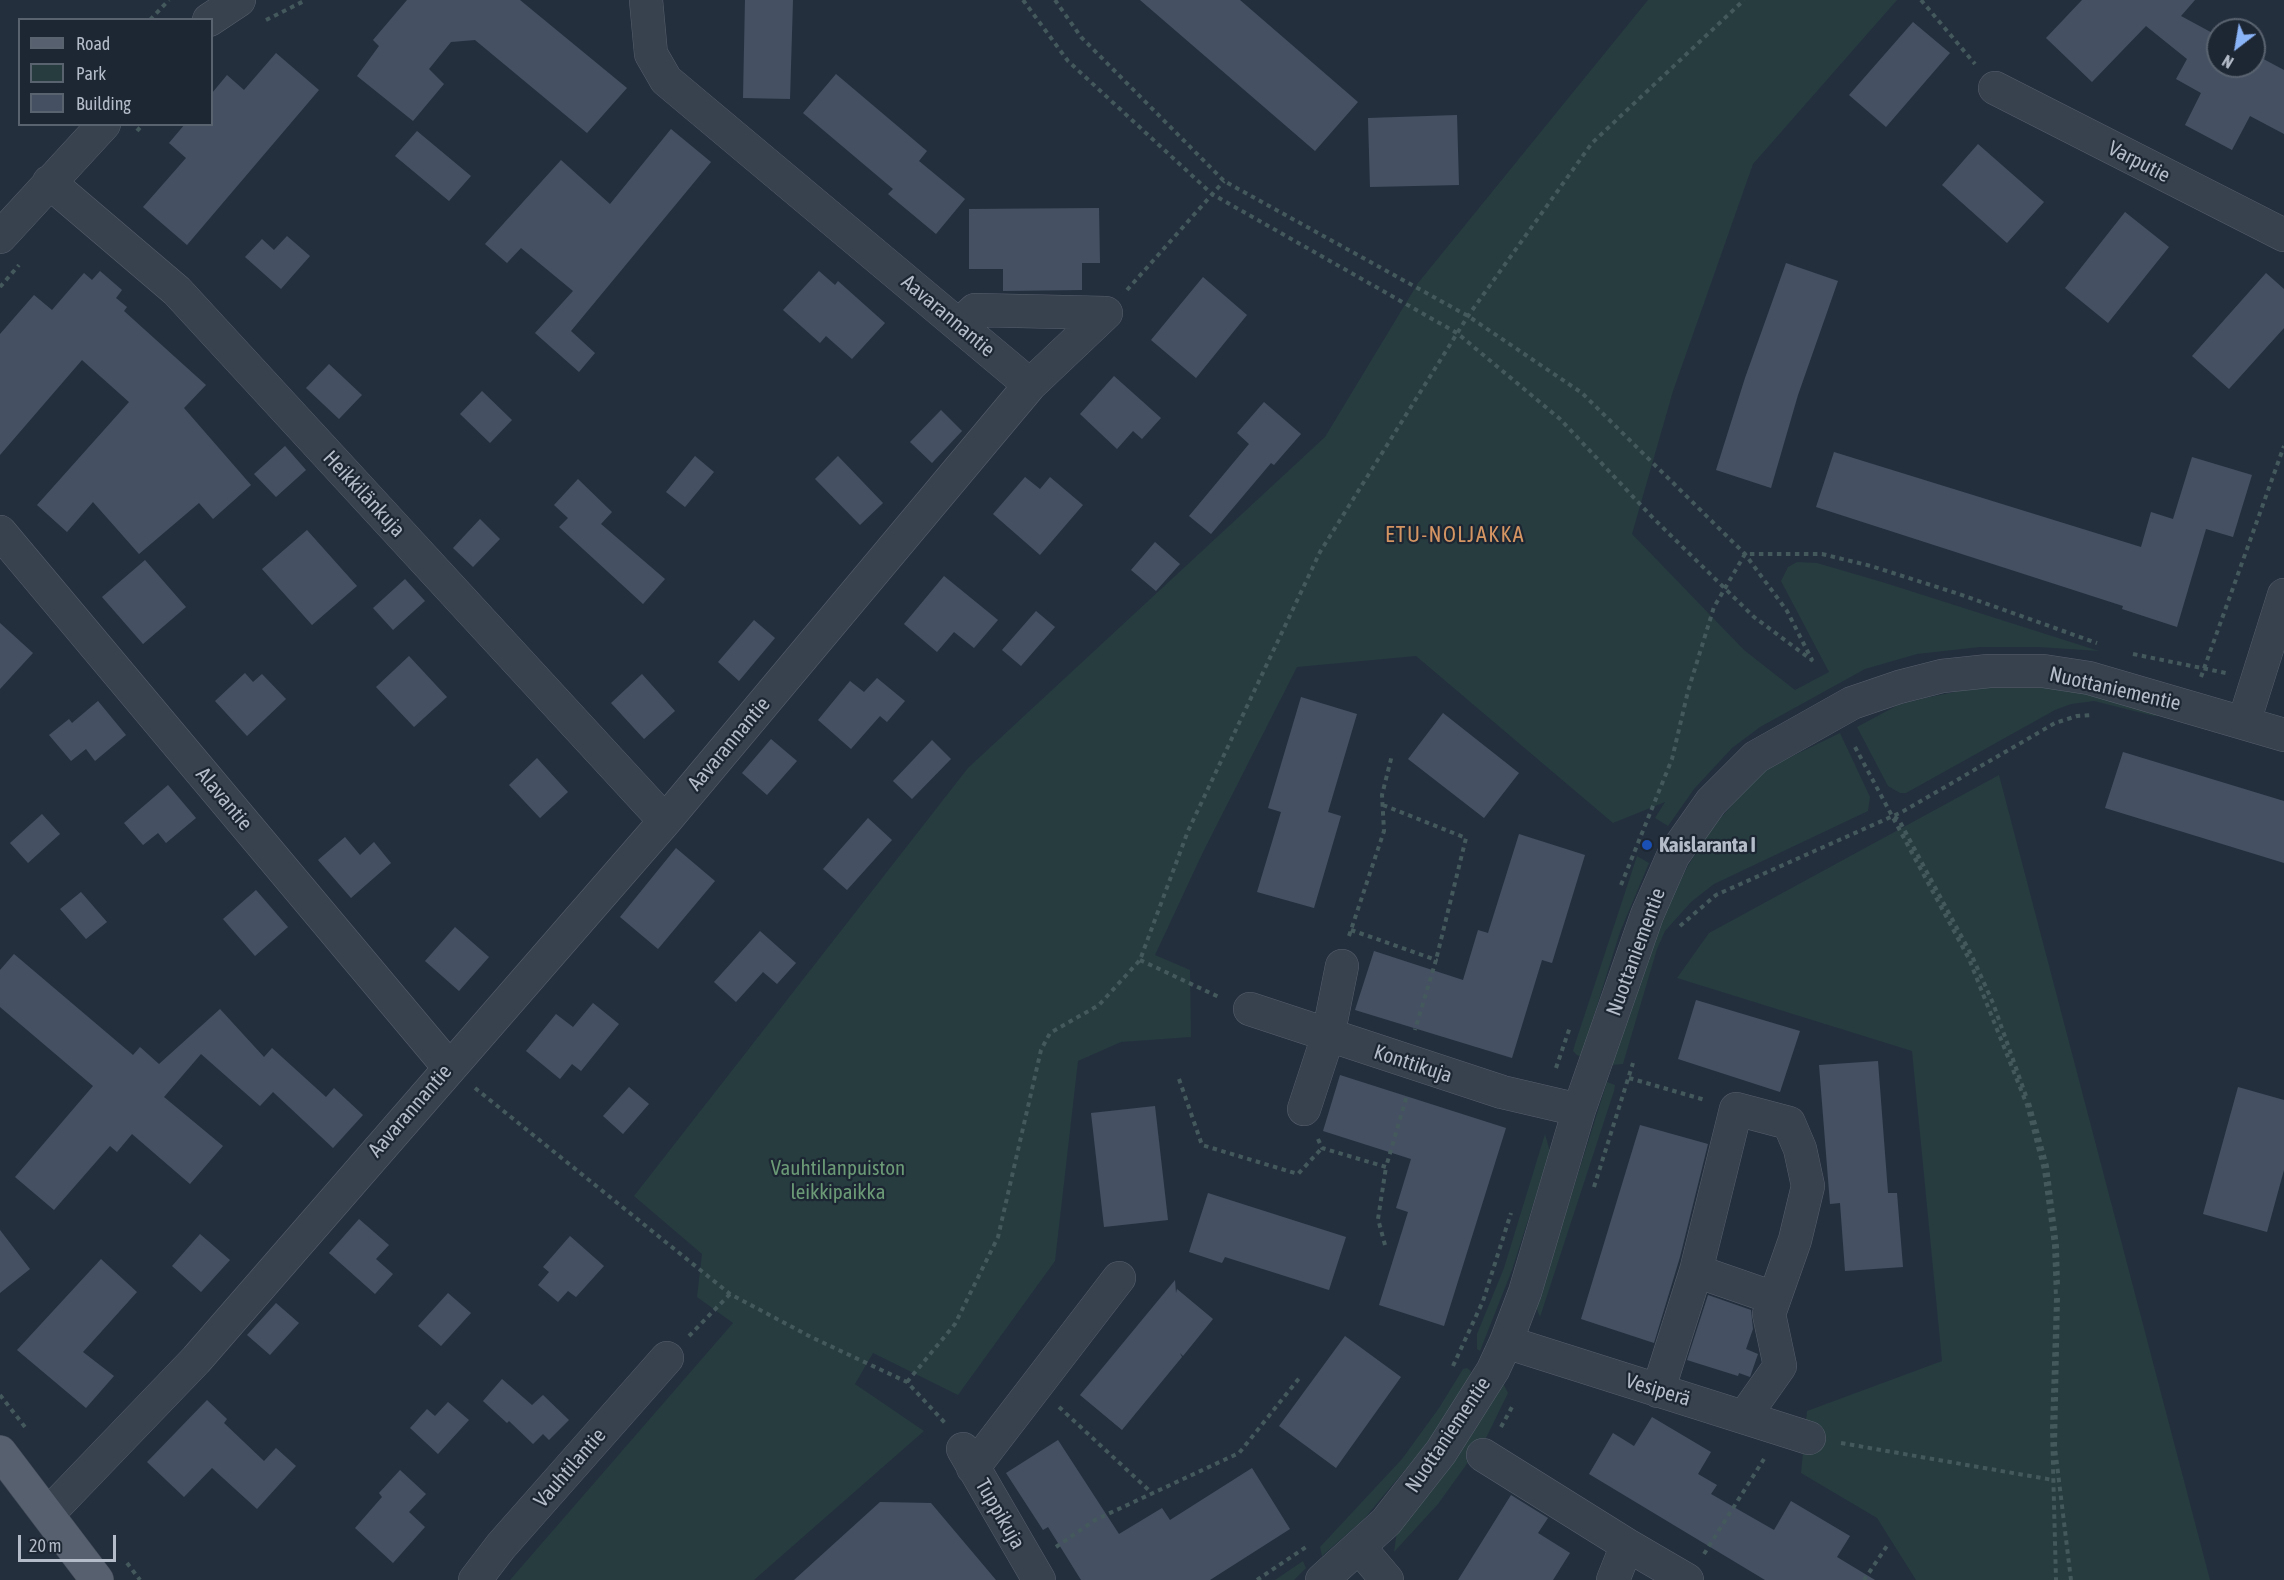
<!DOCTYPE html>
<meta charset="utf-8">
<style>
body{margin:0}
#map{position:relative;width:2284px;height:1580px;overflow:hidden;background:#242f3e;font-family:"Asap Condensed",sans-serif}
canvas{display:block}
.legend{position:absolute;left:18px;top:18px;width:195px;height:108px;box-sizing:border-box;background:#1d2633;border:2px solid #59626f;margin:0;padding:8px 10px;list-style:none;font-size:18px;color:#b4bcc9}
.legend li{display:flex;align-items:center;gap:12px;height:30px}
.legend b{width:30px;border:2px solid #59626f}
.north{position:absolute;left:2206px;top:18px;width:60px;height:60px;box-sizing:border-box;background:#1d2633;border:2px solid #59626f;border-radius:50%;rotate:211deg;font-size:16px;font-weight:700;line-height:24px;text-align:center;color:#b4bcc9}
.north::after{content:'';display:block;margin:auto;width:21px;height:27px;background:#8ab4f8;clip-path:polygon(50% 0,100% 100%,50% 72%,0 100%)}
.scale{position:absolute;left:18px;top:1535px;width:98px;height:27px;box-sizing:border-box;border:3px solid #b4bcc9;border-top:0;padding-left:8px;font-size:18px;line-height:21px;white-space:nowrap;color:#b4bcc9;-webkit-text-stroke:4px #1d2633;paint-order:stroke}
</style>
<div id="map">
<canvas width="2284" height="1580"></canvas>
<ul class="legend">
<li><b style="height:8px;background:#56606e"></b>Road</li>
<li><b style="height:16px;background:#263c3f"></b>Park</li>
<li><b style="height:16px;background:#455162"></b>Building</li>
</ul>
<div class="north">N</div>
<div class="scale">20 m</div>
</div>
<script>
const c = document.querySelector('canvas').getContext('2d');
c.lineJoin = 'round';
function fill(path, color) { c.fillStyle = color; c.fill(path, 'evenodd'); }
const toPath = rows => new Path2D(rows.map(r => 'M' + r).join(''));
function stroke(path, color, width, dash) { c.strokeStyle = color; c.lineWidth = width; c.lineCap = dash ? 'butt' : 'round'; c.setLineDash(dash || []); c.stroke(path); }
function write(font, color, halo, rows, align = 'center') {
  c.font = font + ' "Asap Condensed",sans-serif'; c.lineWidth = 4.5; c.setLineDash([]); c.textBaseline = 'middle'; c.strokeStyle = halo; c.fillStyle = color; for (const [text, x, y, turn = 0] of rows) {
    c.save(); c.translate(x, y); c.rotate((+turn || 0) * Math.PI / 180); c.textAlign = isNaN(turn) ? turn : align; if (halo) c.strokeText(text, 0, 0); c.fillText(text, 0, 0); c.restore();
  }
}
const green = toPath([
 [1648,0,1897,0,1753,164,1673,391,1632,534,1744,650,1795,690,1829,672,1781,581,1788,567,1797,562,1817,563,1882,582,2099,651,2038,647,1980,647,1917,654,1865,669,1760,727,1732,748,1694,789,1668,826,1655,818,1665,802,1613,823,1416,656,1297,667,1203,852,1155,955,1190,970,1191,1037,1121,1042,1078,1061,1055,1261,958,1395,873,1353,855,1384,924,1431,754,1580,510,1580,733,1323,697,1297,702,1254,634,1196,968,768,1325,437,1418,283],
 [2042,683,2168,715,2154,716,2094,701,2071,704,2055,710,1906,793,1900,793,1888,786,1857,727,1898,705,1925,698,1974,688],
 [1840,733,1870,797,1868,811,1714,884,1691,902,1665,931,1657,949,1623,1064,1611,1065,1662,916,1689,864,1715,824,1764,770],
 [1999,775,2210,1580,1916,1580,1877,1518,1801,1473,1807,1411,1942,1361,1912,1051,1677,978,1709,933],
 [1637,856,1649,863,1620,932,1581,1057,1577,1055,1573,1051,1575,1044],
 [1607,1082,1615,1085,1614,1091,1540,1317,1536,1307],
 [1545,1134,1550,1152,1512,1270,1480,1351,1477,1349,1477,1334,1504,1268],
 [1467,1368,1471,1371,1470,1376,1435,1434,1364,1519,1322,1556,1320,1547,1402,1459,1439,1408,1463,1369],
 [1503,1383,1508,1393,1487,1436,1438,1504,1394,1552,1397,1531,1457,1458],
 [1303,1561,1306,1568,1294,1580,1275,1580]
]);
const building = toPath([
 [407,0,520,0,627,88,587,133,475,40,451,42,429,69,444,84,413,121,357,76,379,46,373,40],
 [745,0,793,0,790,99,743,98],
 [1140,0,1240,0,1358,102,1315,151],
 [2082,0,2195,0,2181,16,2218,36,2218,66,2254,66,2254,54,2284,70,2284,134,2250,116,2232,150,2185,125,2201,93,2176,79,2187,59,2146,26,2092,82,2046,38],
 [1913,22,1950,53,1886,127,1849,95],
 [276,53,319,90,187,245,143,207,186,158,169,143,185,124,212,124,212,93,227,75,244,90],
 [836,74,927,151,919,161,965,199,936,234,888,194,893,189,803,113],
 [1457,115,1459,185,1370,187,1368,118],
 [671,129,711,162,571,331,595,353,579,372,535,333,573,291,521,248,507,263,485,244,561,160,610,204],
 [417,131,471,176,449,201,395,156],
 [1978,144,2044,202,2007,243,1942,185],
 [1099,208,1100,263,1082,263,1082,290,1003,291,1003,269,969,269,969,209],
 [2125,212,2169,247,2108,323,2065,288],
 [287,236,310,256,281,289,245,257,262,239,274,250],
 [1786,263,1838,281,1798,395,1771,488,1716,470,1745,378],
 [100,271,122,290,116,298,127,307,124,311,206,385,184,408,251,485,213,519,199,503,139,554,93,502,67,532,37,505,129,402,82,360,0,455,0,334,34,295,52,310,84,273,92,280],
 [819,271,835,285,838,281,885,323,852,359,826,336,820,343,783,310],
 [2266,273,2284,289,2284,328,2229,389,2192,356],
 [1203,277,1247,315,1196,378,1151,340],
 [329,364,362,395,339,419,306,388],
 [1114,376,1161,418,1142,439,1133,431,1117,449,1080,414],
 [482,391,512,420,490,443,460,414],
 [1264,402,1301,434,1274,465,1271,463,1211,534,1189,516,1249,444,1237,433],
 [941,410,962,431,932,463,910,442],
 [285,446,306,470,276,497,254,474],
 [1834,452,2141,547,2151,512,2173,519,2192,457,2252,475,2233,537,2206,529,2177,627,2122,609,2123,606,1816,507],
 [695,456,714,472,685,507,666,492],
 [838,456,883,503,860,525,815,479],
 [1025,477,1040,489,1050,477,1083,505,1040,555,993,514],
 [578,479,612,512,601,524,665,579,643,604,559,527,568,518,554,505],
 [480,519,500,539,473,567,453,548],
 [307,530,357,586,312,625,262,569],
 [1155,542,1180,564,1156,591,1131,570],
 [145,560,186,607,143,644,102,597],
 [944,576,998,620,974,648,954,632,937,652,904,624],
 [405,579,425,601,393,630,373,608],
 [1036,611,1055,627,1021,666,1002,650],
 [754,620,775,638,739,681,718,662],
 [0,623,33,653,0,689],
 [409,656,447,697,414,727,376,687],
 [245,673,253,682,262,674,286,699,247,736,215,701],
 [642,674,675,711,644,739,611,703],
 [877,678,905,701,887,722,880,716,851,749,818,720,850,681,864,692],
 [1301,697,1357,714,1328,812,1341,816,1314,908,1257,892,1281,812,1268,808],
 [98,701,126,735,95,761,86,749,71,761,49,735,69,719,72,723],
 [1443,713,1519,773,1484,818,1408,759],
 [771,739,797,761,767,795,742,773],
 [932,740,951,759,912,799,893,781],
 [2123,752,2284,801,2284,863,2105,808],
 [537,758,568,792,540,818,509,785],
 [168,785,196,818,166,843,158,833,143,845,124,823],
 [42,814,60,834,28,863,10,843],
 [868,818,892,840,847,890,823,869],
 [1519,834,1585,855,1552,963,1542,960,1512,1058,1355,1010,1374,951,1463,980,1478,930,1488,933],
 [345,837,360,855,374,842,391,863,351,898,318,860],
 [676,848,715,881,658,949,620,917],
 [256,890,288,927,255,956,223,919],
 [81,892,107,922,86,939,60,909],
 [455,927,489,957,459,991,425,961],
 [760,931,796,963,777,984,763,972,736,1002,714,982],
 [14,954,133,1055,140,1047,159,1064,220,1009,264,1057,272,1048,326,1097,334,1088,363,1115,333,1148,273,1092,260,1106,201,1054,164,1097,223,1146,190,1184,132,1134,117,1152,110,1146,54,1210,15,1177,93,1086,0,1007,0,970],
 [1696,1000,1800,1031,1780,1092,1678,1059],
 [593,1003,619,1024,581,1071,572,1064,560,1079,526,1051,556,1014,573,1027],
 [1878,1061,1888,1193,1897,1193,1903,1267,1845,1271,1840,1203,1830,1204,1819,1065],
 [1340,1075,1506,1128,1444,1326,1379,1305,1408,1212,1396,1208,1411,1159,1323,1131],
 [629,1087,649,1104,623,1134,603,1116],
 [2238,1087,2284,1100,2284,1170,2267,1232,2203,1214],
 [1155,1106,1168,1220,1104,1227,1091,1113],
 [1640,1125,1708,1144,1680,1257,1654,1343,1581,1319],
 [1208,1193,1346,1237,1329,1290,1225,1257,1222,1263,1189,1252],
 [359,1219,389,1245,376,1259,393,1274,375,1294,329,1253],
 [0,1230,30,1269,0,1293],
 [200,1234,230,1260,201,1292,172,1266],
 [570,1236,604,1266,576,1297,568,1291,558,1302,538,1285,549,1272,543,1267],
 [101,1259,137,1292,83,1352,114,1376,86,1408,17,1350],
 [1175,1280,1176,1293,1177,1289,1213,1319,1183,1356,1180,1353,1182,1357,1122,1430,1080,1395],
 [448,1293,471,1313,441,1346,418,1326],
 [1708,1295,1751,1310,1753,1329,1746,1349,1758,1354,1750,1377,1739,1373,1738,1376,1687,1360],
 [276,1303,299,1323,270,1355,247,1335],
 [1345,1336,1401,1377,1336,1468,1279,1426],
 [502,1379,532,1405,543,1395,569,1420,549,1440,543,1434,533,1444,509,1421,507,1423,483,1401],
 [207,1400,227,1419,224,1423,264,1461,276,1448,296,1466,257,1509,212,1468,184,1497,147,1462],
 [448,1402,469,1420,438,1454,410,1428,427,1409,435,1416],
 [1652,1417,1711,1452,1698,1474,1717,1485,1711,1494,1774,1530,1791,1501,1850,1536,1837,1557,1875,1580,1765,1580,1589,1474,1613,1433,1634,1446],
 [1058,1440,1119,1534,1162,1508,1170,1520,1252,1468,1290,1529,1210,1580,1081,1580,1048,1527,1043,1530,1006,1473],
 [400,1470,426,1494,409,1512,425,1527,393,1563,355,1528,382,1497,379,1493],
 [1511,1495,1548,1518,1538,1533,1570,1553,1553,1580,1458,1580],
 [880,1502,931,1503,996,1580,794,1580]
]);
const path = toPath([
 [1023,0,1068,61,1212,194,1457,333,1560,419,1653,518,1754,617,1813,661],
 [1055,0,1081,37,1224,181,1468,316,1582,393,1745,554,1787,611,1812,660],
 [1921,0,1975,64],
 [150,20,169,0],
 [266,20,306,0],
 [137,131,143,124],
 [0,287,19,265],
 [1127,290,1224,181],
 [2133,654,2226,673],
 [2201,677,2284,446],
 [1855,747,1969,959,2027,1105,2044,1170,2054,1245,2056,1298,2052,1428,2056,1580],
 [1383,805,1466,838,1436,960],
 [1894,817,1899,820,1972,956,1993,1003,2026,1096],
 [1621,885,1672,759,1688,691,1714,607,1745,554,1822,554,1871,566,1959,594,2097,643],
 [1680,926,1716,895,1902,812,2055,723,2077,716,2092,715],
 [1351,930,1436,960,1415,1030],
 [1349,936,1384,831,1382,795,1392,755],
 [1140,960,1221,998],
 [1556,1068,1570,1027],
 [1629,1078,1705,1100],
 [1179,1079,1202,1145,1298,1174,1322,1148],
 [475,1088,730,1294,811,1337,907,1382,946,1424],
 [2029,1103,2047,1166,2057,1246,2058,1285],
 [1318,1139,1322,1148,1386,1167,1407,1095],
 [1594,1187,1633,1063],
 [1385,1245,1378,1219,1386,1167],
 [2058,1298,2055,1448,2071,1580],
 [689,1336,730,1294],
 [1453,1366,1483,1301,1511,1213],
 [907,1382,955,1324,998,1237,1041,1050,1050,1033,1099,1005,1140,960,1188,831,1320,552,1468,316,1592,143,1744,0],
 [0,1395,25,1427],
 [1059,1407,1153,1494],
 [1501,1427,1512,1407],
 [1841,1443,2053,1480],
 [1056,1547,1095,1520,1239,1453,1301,1376],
 [1704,1554,1764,1459],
 [127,1563,140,1580],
 [1257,1580,1306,1547],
 [1864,1580,1889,1543]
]);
const minor = toPath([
 [209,20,239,0],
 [1995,88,2284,235],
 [49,182,177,291,665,821],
 [0,237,104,124],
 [959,325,975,310,1106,313],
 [1030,385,1106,313],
 [0,532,448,1066],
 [2244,722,2284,595],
 [1250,1009,1502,1092,1579,1110],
 [1304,1109,1328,1036,1342,966],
 [1696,1271,1774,1298],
 [1506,1342,1809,1438],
 [1658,1391,1696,1271,1736,1109,1789,1123,1800,1149,1808,1186,1795,1240,1769,1314,1780,1366,1744,1417],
 [963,1449,1039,1580],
 [1483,1455,1627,1545],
 [973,1468,1119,1278],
 [48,1514,196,1360,665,821,1030,385,666,80,651,54,646,0],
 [1359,1547,1387,1580],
 [475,1580,501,1546,667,1358],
 [1322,1580,1386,1522,1441,1452,1493,1370,1506,1342,1525,1292,1579,1110,1647,915,1673,856,1711,802,1756,757,1852,703,1899,687,1942,676,1989,671,2043,671,2089,678,2284,735],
 [1613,1580,1627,1545,1687,1580]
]);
const major = toPath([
 [0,1452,97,1580]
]);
const markers = [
 [1647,845,6,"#1a4fb4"]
];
const streetNames = [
 ["Varputie",2139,162,27],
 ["Aavarannantie",948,316,40],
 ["Heikkilänkuja",364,494,47],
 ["Nuottaniementie",2115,689,13],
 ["Aavarannantie",729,744,-50],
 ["Alavantie",224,799,50],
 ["Nuottaniementie",1636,952,-70],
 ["Konttikuja",1413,1064,18],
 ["Aavarannantie",410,1111,-49],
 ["Vesiperä",1658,1390,17],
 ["Nuottaniementie",1448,1435,-56],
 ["Vauhtilantie",570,1468,-49],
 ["Tuppikuja",1000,1514,60]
];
const poiNames = [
 ["Kaislaranta I",1659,845]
];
const parkNames = [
 ["Vauhtilanpuiston",838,1168],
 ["leikkipaikka",838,1192]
];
const neighbourhoodNames = [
 ["ETU-NOLJAKKA",1455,535]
];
fill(green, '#263c3f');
fill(building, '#455162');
stroke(minor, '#565f6c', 34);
stroke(major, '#414a57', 34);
stroke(path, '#44595c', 4, [4.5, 4.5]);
stroke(minor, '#38414e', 33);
stroke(major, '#56606e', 33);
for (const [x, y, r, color] of markers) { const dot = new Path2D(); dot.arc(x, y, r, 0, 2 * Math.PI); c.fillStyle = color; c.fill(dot); stroke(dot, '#1d2633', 2); }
write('21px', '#b4bcc9', '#1d2633', streetNames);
write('bold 21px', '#b4bcc9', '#1d2633', poiNames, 'left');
write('21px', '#6b9a76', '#1d2633', parkNames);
c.letterSpacing = '1.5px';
write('22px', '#d59563', '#1d2633', neighbourhoodNames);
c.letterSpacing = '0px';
</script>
